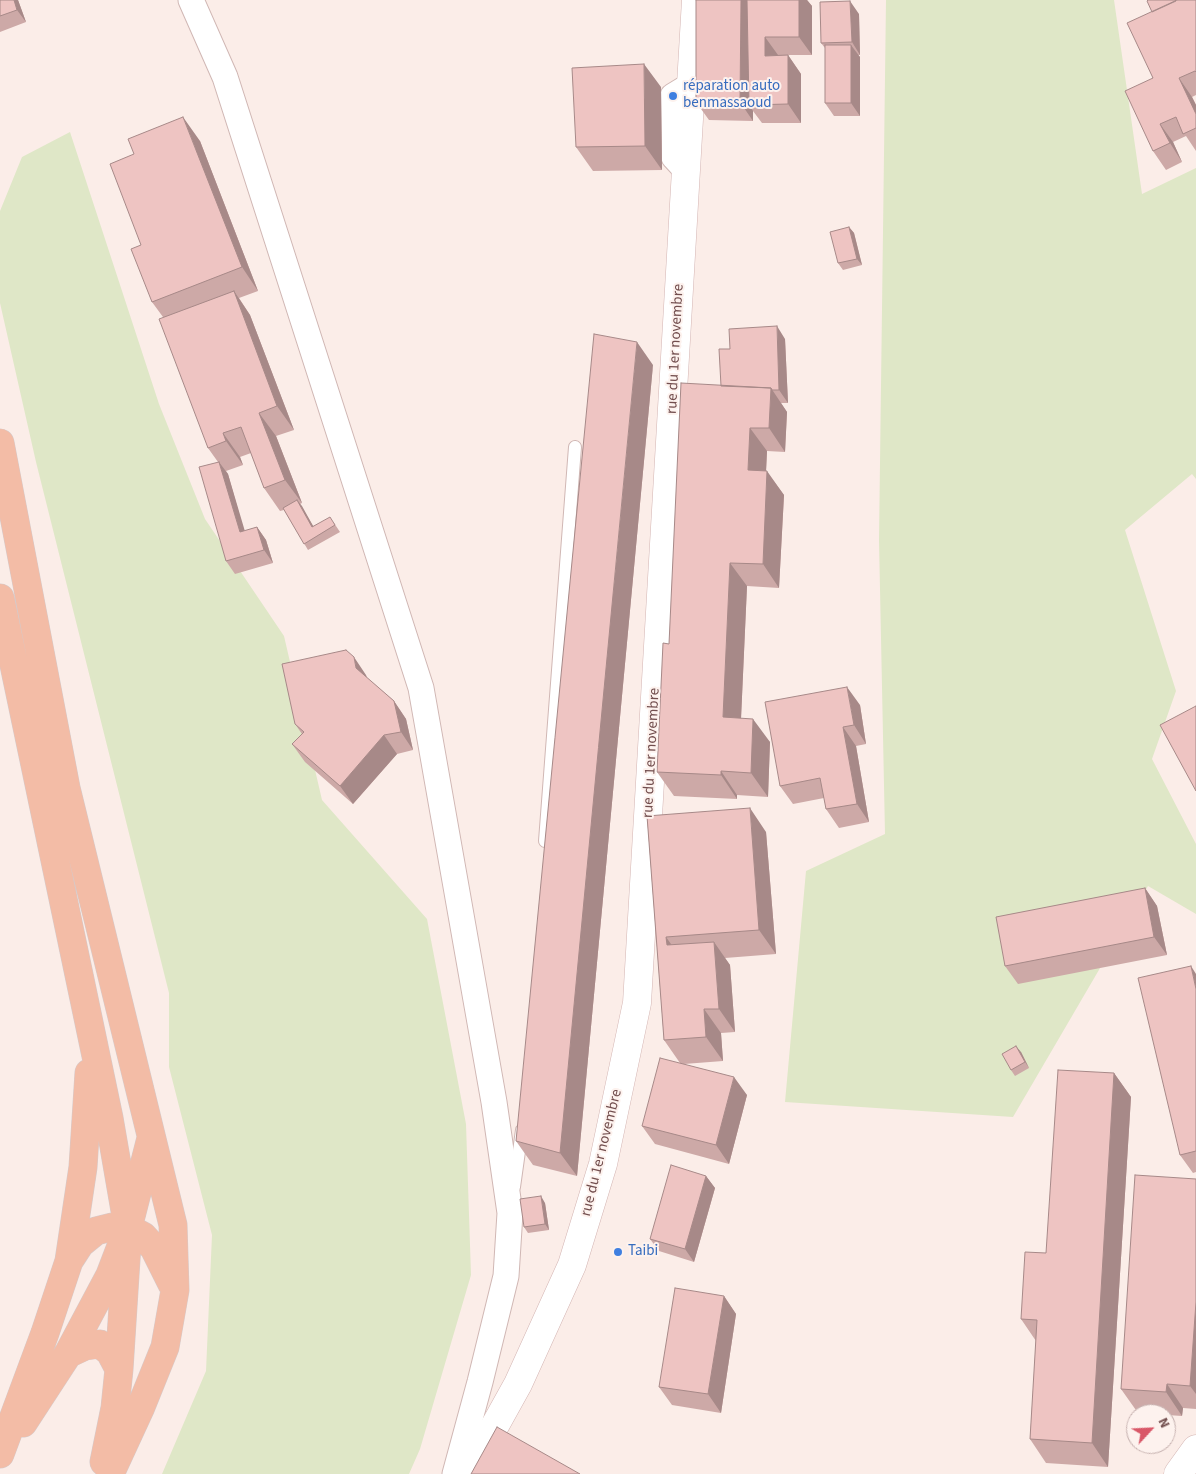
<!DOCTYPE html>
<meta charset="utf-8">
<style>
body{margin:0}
#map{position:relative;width:1196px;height:1474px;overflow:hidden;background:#fbede8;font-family:"Source Sans 3",sans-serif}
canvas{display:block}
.north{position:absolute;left:1126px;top:1404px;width:50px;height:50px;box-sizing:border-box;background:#fdf2ee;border:1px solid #c5b0ae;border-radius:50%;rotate:65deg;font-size:14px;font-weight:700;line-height:20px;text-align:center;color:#724e4e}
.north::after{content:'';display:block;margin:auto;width:18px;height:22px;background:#d95868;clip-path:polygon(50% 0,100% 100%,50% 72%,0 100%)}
</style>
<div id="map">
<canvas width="1196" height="1474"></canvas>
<div class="north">N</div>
</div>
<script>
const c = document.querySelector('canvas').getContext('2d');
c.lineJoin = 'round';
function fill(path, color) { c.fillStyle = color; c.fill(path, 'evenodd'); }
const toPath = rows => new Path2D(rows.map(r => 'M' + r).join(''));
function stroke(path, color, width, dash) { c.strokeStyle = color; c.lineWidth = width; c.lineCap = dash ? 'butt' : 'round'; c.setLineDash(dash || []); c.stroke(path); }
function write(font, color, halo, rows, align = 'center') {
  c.font = font + ' "Source Sans 3",sans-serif'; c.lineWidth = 4; c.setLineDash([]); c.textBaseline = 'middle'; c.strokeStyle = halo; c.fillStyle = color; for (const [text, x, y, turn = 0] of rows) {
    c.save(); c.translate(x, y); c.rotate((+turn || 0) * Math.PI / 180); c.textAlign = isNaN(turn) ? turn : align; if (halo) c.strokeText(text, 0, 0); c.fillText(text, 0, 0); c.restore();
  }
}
const green = toPath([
 [886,0,1114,0,1142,194,1196,168,1196,479,1192,474,1125,530,1176,691,1152,759,1196,844,1196,914,1148,886,1013,1117,785,1102,806,871,885,834,879,540],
 [70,132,159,404,205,519,284,636,322,800,427,919,466,1124,471,1275,420,1449,409,1474,162,1474,206,1371,212,1235,169,1067,169,993,36,462,0,303,0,211,22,157]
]);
const lane = toPath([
 [545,841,575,447],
 [514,1187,522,1130]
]);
const street = toPath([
 [191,0,225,77,421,688,494,1102,510,1213,506,1276,480,1382,455,1474],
 [686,170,674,157,673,96,691,85]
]);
const secondary = toPath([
 [468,1474,518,1384,572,1265,603,1164,637,1003,696,0],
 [1178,1474,1196,1449]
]);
const primary = toPath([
 [0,443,66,788,173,1225,175,1290,165,1347,140,1409,110,1474],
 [0,598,109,1118,128,1228,119,1369],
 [69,1261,80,1244,96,1231,112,1227,128,1228,143,1236,154,1248,172,1284],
 [68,1354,85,1346,100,1344,110,1352,119,1369,115,1408,104,1462],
 [23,1423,68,1354,110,1275,128,1228,151,1138],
 [0,1454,45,1333,69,1261,83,1167,89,1073]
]);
const wall = toPath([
 [0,0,18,0,26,22,0,32],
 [696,0,807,0,812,6,812,55,778,55,788,55,801,74,801,123,762,123,753,111,753,121,709,120,696,102],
 [1196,0,1196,95,1192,97,1196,105,1196,151,1186,136,1173,142,1182,162,1166,170,1153,151,1152,12],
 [859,14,860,55,858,55,860,57,860,116,834,116,825,103,825,48,821,43],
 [661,87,662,170,593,171,576,147],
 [200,141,258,291,239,298,250,315,294,430,276,436,302,503,300,504,313,526,334,523,340,532,308,550,284,510,280,511,264,488,251,453,240,457,243,465,226,471,228,474,244,531,257,527,266,540,273,563,235,574,226,561,218,462,208,448,163,317,152,302,141,245],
 [849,227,854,233,862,265,843,270,838,263],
 [785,339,788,403,781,403,787,412,785,452,767,451,766,471,784,495,779,588,747,586,741,718,770,742,768,797,737,795,737,799,674,796,657,772,669,644,721,386,730,349],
 [653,365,577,1176,533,1165,516,1141],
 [366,675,367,678,394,701,406,719,413,750,397,754,353,804,305,762,292,744,302,734,295,724],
 [860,705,866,744,856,746,869,822,839,828,826,809,824,798,793,804,780,786],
 [647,816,766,832,776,954,725,958,730,965,735,1032,721,1033,723,1061,684,1064,747,1095,729,1164,655,1144,642,1126,680,1063,664,1040],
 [1145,888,1157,906,1167,955,1018,984,1005,966],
 [1196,974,1196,1172,1193,1173,1180,1155],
 [1021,1052,1029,1068,1015,1076,1011,1070],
 [1114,1073,1131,1097,1108,1467,1046,1463,1030,1439,1036,1341,1021,1319],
 [706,1176,715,1188,694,1262,659,1251,650,1239],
 [1196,1179,1196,1409,1183,1408,1182,1416,1138,1413,1121,1389],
 [545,1203,549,1230,528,1233,524,1227],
 [724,1296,736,1314,721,1413,672,1405,659,1387]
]);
const shadedWall = toPath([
 [14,0,18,0,26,22,17,10],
 [741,0,754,0,749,105,753,111,753,121,740,102],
 [799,0,807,0,812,6,812,55,799,37],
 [850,1,859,14,860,55,852,42],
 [765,37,778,55,778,74,765,56],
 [851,45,860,57,860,116,851,103],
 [788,55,801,74,801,123,788,104],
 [644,64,661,87,662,170,645,146],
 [1179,78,1192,97,1196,105,1196,114],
 [183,117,200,141,258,291,242,267],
 [1160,124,1173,142,1182,162,1170,143],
 [849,227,854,233,862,265,857,259],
 [234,291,250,315,294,430,277,406],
 [777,326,785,339,788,403,779,390],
 [637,342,653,365,577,1176,560,1153],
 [771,388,787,412,785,452,769,428],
 [259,413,276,436,302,503,285,480],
 [750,428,767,451,765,493,748,470],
 [223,433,240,457,243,465,226,441],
 [219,462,228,474,249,545,240,532],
 [767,471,784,495,779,588,763,564],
 [297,500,302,506,317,533,312,527],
 [257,527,266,540,273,563,264,550],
 [730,563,747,586,740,741,723,717],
 [354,657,366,675,369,687,356,668],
 [847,687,860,705,866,744,854,725],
 [394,701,406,719,413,750,401,732],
 [753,719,770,742,768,797,751,773],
 [843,727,856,746,869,822,857,804],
 [384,735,397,754,353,804,340,786],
 [721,771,737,795,737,799,721,775],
 [750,808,766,832,776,954,759,930],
 [1145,888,1157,906,1167,955,1154,937],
 [666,937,683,961,667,945],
 [714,942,730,965,735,1032,719,1009],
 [1191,966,1196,974,1196,989],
 [704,1009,721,1033,723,1061,706,1037],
 [1016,1046,1021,1052,1029,1068,1025,1062],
 [1114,1073,1131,1097,1108,1467,1092,1443],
 [734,1077,747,1095,729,1164,716,1145],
 [706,1176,715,1188,694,1262,685,1249],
 [541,1196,545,1203,549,1230,545,1224],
 [724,1296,736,1314,721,1413,708,1394],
 [1196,1302,1196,1394,1190,1386],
 [1167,1384,1183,1408,1182,1416,1166,1392]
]);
const building = toPath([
 [0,0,14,0,17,10,0,16,0,0],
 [696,0,741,0,740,102,696,102,696,0],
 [747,0,799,0,799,37,765,37,765,56,788,55,788,104,749,105,747,0],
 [1148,0,1175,0,1176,1,1152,12,1147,1,1148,0],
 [1177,0,1196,0,1196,72,1195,71,1179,78,1196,114,1196,128,1183,134,1176,117,1160,124,1170,143,1153,151,1125,91,1153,78,1127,23,1177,0],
 [850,1,852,42,821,43,820,2,850,1],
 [825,45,851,45,851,103,825,103,825,45],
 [644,64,645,146,576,147,572,68,644,64],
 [183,117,242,267,152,302,131,249,141,245,110,164,134,154,128,139,183,117],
 [849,227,857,259,838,263,830,232,849,227],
 [234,291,277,406,259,413,285,480,264,488,241,427,223,433,226,441,208,448,159,319,234,291],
 [777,326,779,390,772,390,771,388,721,386,719,349,730,349,729,329,777,326],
 [594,334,637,342,560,1153,516,1141,594,334],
 [681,383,771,388,769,428,750,428,748,470,767,471,763,564,730,563,723,717,753,719,751,773,721,771,721,775,657,772,663,643,669,644,681,383],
 [219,462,240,532,257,527,264,550,226,561,199,467,219,462],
 [297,500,312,527,330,517,335,525,304,544,283,508,297,500],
 [346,650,354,657,356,668,394,701,401,732,384,735,340,786,292,744,304,732,295,724,282,664,346,650],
 [847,687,854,725,843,727,857,804,826,809,820,778,780,786,765,702,847,687],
 [1196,706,1196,791,1160,725,1196,706],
 [750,808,759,930,666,937,667,945,714,942,719,1009,704,1009,706,1037,664,1040,647,816,750,808],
 [1145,888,1154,937,1005,966,996,917,1145,888],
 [1191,966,1196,989,1196,1151,1180,1155,1138,978,1191,966],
 [1016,1046,1025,1062,1011,1070,1002,1054,1016,1046],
 [660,1058,734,1077,716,1145,642,1126,660,1058],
 [1058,1070,1114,1073,1092,1443,1030,1439,1037,1320,1021,1319,1025,1252,1046,1253,1058,1070],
 [671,1165,706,1176,685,1249,650,1239,671,1165],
 [1135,1175,1196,1179,1196,1302,1190,1386,1167,1384,1166,1392,1121,1389,1135,1175],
 [541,1196,545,1224,524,1227,520,1199,541,1196],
 [675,1288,724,1296,708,1394,659,1387,675,1288],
 [497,1427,580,1474,471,1474,497,1427]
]);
const markers = [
 [673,96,5,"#3f7fe0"],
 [618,1252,5,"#3f7fe0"]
];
const shopNames = [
 ["réparation auto",683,87],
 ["benmassaoud",683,104],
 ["Taibi",628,1252]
];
const streetNames = [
 ["rue du 1er novembre",676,349,-87],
 ["rue du 1er novembre",652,753,-87],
 ["rue du 1er novembre",602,1153,-76]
];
fill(green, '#dfe7c7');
stroke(lane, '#d0b7b4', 14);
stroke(street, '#d0b7b4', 27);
stroke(secondary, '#d3b4b2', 29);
stroke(primary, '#d5caca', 29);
stroke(lane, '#fff', 12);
stroke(street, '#fff', 25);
stroke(secondary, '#fff', 28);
stroke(primary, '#f3bca6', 28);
fill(wall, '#cda9a7');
fill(shadedWall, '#a78988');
fill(building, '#eec4c2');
stroke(building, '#a78988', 1);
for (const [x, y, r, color] of markers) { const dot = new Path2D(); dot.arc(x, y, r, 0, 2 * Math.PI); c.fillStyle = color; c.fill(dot); stroke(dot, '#fdf2ee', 2); }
write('15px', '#366cbe', '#fdf2ee', shopNames, 'left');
write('15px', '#724e4e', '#fdf2ee', streetNames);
</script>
